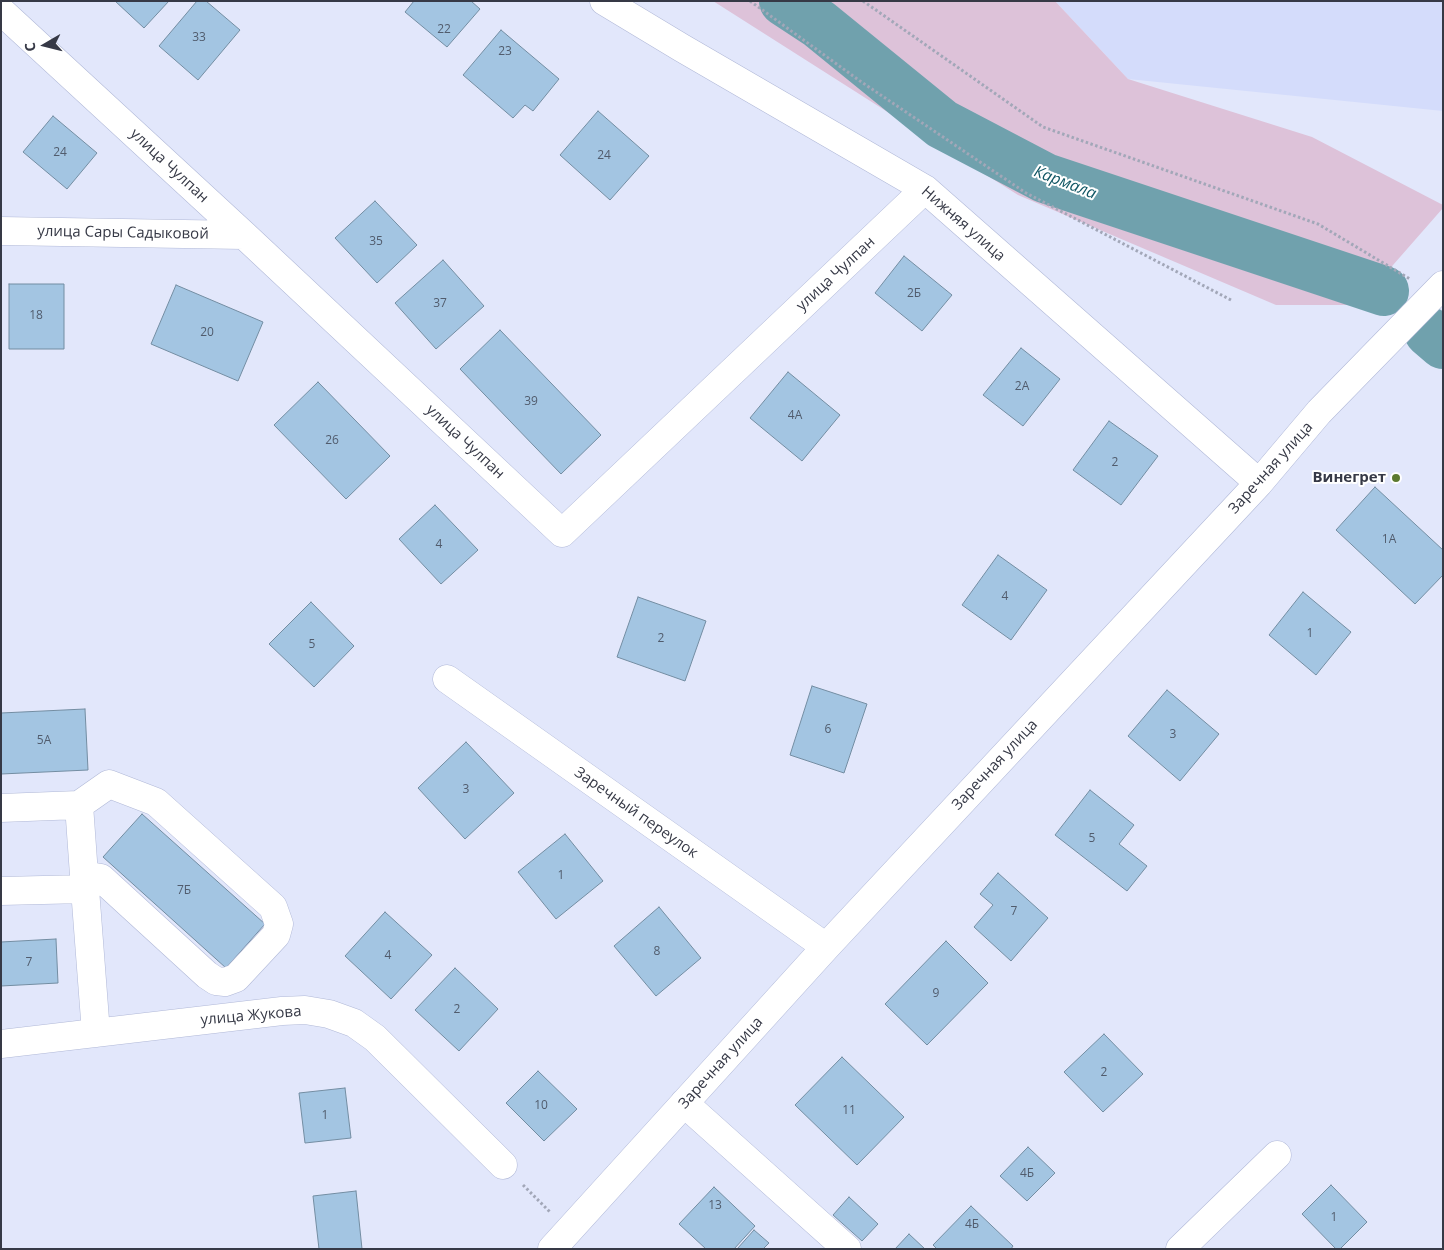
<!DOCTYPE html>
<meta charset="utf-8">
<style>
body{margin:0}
#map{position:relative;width:1444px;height:1250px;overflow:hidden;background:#e2e7fb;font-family:"Open Sans",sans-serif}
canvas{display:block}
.frame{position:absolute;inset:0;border:2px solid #363946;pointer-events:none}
.north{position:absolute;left:20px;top:20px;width:50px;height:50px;-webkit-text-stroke:4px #fff;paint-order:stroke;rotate:262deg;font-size:14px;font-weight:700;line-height:20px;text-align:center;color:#363946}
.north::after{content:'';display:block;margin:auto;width:18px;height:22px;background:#363946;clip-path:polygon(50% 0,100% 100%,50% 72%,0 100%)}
</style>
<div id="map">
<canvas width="1444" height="1250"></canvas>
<div class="frame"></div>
<div class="north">С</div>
</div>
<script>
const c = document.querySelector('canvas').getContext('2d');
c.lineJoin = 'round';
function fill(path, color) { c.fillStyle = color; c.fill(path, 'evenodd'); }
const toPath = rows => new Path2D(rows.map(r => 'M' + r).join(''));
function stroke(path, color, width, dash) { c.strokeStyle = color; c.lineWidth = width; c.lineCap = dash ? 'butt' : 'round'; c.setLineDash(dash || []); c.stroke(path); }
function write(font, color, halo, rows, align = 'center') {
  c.font = font + ' "Open Sans",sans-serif'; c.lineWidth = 4; c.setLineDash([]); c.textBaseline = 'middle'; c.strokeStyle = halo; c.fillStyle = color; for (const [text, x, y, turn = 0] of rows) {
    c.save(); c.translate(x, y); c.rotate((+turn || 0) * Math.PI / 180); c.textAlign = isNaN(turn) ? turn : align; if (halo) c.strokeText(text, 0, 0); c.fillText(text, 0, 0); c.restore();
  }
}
const built = toPath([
 [1055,1,1443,1,1443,111,1128,79]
]);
const green = toPath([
 [713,1,1055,1,1128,79,1312,137,1443,205,1443,208,1358,305,1276,305,1018,195]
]);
const river = toPath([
 [784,1,819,24,942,124,1045,178,1384,291],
 [1429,332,1443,344]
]);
const building = toPath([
 [115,1,169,1,144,28,115,1],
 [197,1,206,1,240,30,198,80,159,46,197,1],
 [414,1,471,1,480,9,447,47,405,12,414,1],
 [501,30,559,79,533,111,525,105,513,118,463,75,501,30],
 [598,111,649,156,610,200,560,155,598,111],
 [53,116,97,153,67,189,23,152,53,116],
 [375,201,417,245,377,283,335,238,375,201],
 [904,256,952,295,922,331,875,293,904,256],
 [443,260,484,306,436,349,395,303,443,260],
 [9,284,64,284,64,349,9,349,9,284],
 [176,285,263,322,238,381,151,344,176,285],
 [500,330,601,435,561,474,460,369,500,330],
 [1021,348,1060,379,1023,426,983,395,1021,348],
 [788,372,840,415,802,461,750,418,788,372],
 [318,382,390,456,346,499,274,425,318,382],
 [1109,421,1158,456,1121,505,1073,470,1109,421],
 [1375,487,1443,550,1443,575,1415,604,1336,530,1375,487],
 [435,505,478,550,441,584,399,539,435,505],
 [998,555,1047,590,1011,640,962,605,998,555],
 [1303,592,1351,632,1316,675,1269,635,1303,592],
 [638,597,706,621,685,681,617,657,638,597],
 [311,602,354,646,314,687,269,644,311,602],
 [812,686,867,704,844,773,790,755,812,686],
 [1167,690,1219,734,1180,781,1128,736,1167,690],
 [85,709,88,770,1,774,1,713,85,709],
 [466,742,514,793,465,839,418,788,466,742],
 [1090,790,1134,825,1119,844,1147,866,1127,891,1055,835,1090,790],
 [142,814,265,924,226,968,103,857,142,814],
 [565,834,603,881,556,919,518,872,565,834],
 [998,873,1048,918,1011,961,974,927,993,905,980,894,998,873],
 [659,907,701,958,656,996,614,946,659,907],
 [385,912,432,955,391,999,345,956,385,912],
 [56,939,58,983,1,986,1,942,56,939],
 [946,941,988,983,927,1045,885,1004,946,941],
 [455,968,498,1009,459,1051,415,1010,455,968],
 [1104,1034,1143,1074,1103,1112,1064,1072,1104,1034],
 [842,1057,904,1117,857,1165,795,1105,842,1057],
 [538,1071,577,1109,544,1141,506,1103,538,1071],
 [345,1088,351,1138,305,1143,299,1093,345,1088],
 [1028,1147,1055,1173,1027,1201,1000,1176,1028,1147],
 [1331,1185,1367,1222,1340,1249,1336,1249,1302,1214,1331,1185],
 [714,1187,755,1226,734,1249,706,1249,679,1224,714,1187],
 [356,1191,362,1249,319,1249,313,1196,356,1191],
 [849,1197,878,1224,862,1241,833,1215,849,1197],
 [971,1206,1013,1246,1011,1249,937,1249,933,1245,971,1206],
 [754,1230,769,1243,763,1249,737,1249,754,1230],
 [909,1234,925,1249,895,1249,909,1234]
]);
const path = toPath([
 [750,1,860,81,1026,193,1231,300],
 [863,1,1043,127,1318,224,1410,279],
 [523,1185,550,1212]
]);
const minor = toPath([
 [604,1,682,48,925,189,1259,483],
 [1,11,244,235,562,533,925,189],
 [1,231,244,235],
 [447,679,826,947],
 [1,808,79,805],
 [1,891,85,889,89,880,95,877,101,878,207,975,216,981,225,982,236,978,276,935,279,924,273,907,156,802,109,784,79,805,85,889,96,1033],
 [1,1044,282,1011,305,1010,329,1014,354,1023,375,1038,503,1165],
 [684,1103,847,1249],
 [552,1249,826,947,1259,483,1319,412,1443,285],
 [1180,1249,1277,1155]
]);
const markers = [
 [1396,478,5,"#5c7a2f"]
];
const numberNames = [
 ["22",444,30],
 ["33",199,38],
 ["23",505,52],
 ["24",60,153],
 ["24",604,156],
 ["35",376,242],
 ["2Б",914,294],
 ["37",440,304],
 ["18",36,316],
 ["20",207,333],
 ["2А",1022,387],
 ["39",531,402],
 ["4А",795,416],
 ["26",332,441],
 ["2",1115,463],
 ["1А",1389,540],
 ["4",439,545],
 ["4",1005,597],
 ["1",1310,634],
 ["2",661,639],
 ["5",312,645],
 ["6",828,730],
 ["3",1173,735],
 ["5А",44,741],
 ["3",466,790],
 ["5",1092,839],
 ["1",561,876],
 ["7Б",184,891],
 ["7",1014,912],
 ["8",657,952],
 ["4",388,956],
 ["7",29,963],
 ["9",936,994],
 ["2",457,1010],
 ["2",1104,1073],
 ["10",541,1106],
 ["11",849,1111],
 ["1",325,1116],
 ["4Б",1027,1174],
 ["13",715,1206],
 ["1",1334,1218],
 ["4Б",972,1225]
];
const streetNames = [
 ["улица Чулпан",169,166,43],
 ["Нижняя улица",963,224,41],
 ["улица Сары Садыковой",123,233,1],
 ["улица Чулпан",836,274,-43],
 ["улица Чулпан",465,442,43],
 ["Заречная улица",1271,468,-48],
 ["Заречная улица",995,765,-47],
 ["Заречный переулок",636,813,35],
 ["улица Жукова",251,1016,-5],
 ["Заречная улица",721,1063,-48]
];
const poiNames = [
 ["Винегрет",1386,478]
];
const waterNames = [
 ["Кармала",1065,183,21]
];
fill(built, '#d4dcfb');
fill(green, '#ddc2d9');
stroke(river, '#70a1ad', 50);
fill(building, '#a3c5e2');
stroke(building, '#738da2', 1);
stroke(minor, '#b0b8d7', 29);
stroke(path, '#a2a7b8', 3, [2.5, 2.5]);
stroke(minor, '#fff', 28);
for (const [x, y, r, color] of markers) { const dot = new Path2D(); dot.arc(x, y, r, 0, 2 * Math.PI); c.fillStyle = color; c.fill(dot); stroke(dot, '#fff', 2); }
write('12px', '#515c6d', null, numberNames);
write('15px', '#363946', '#fff', streetNames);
write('bold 15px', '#363946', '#fff', poiNames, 'right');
write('italic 16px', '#105664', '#fff', waterNames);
</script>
